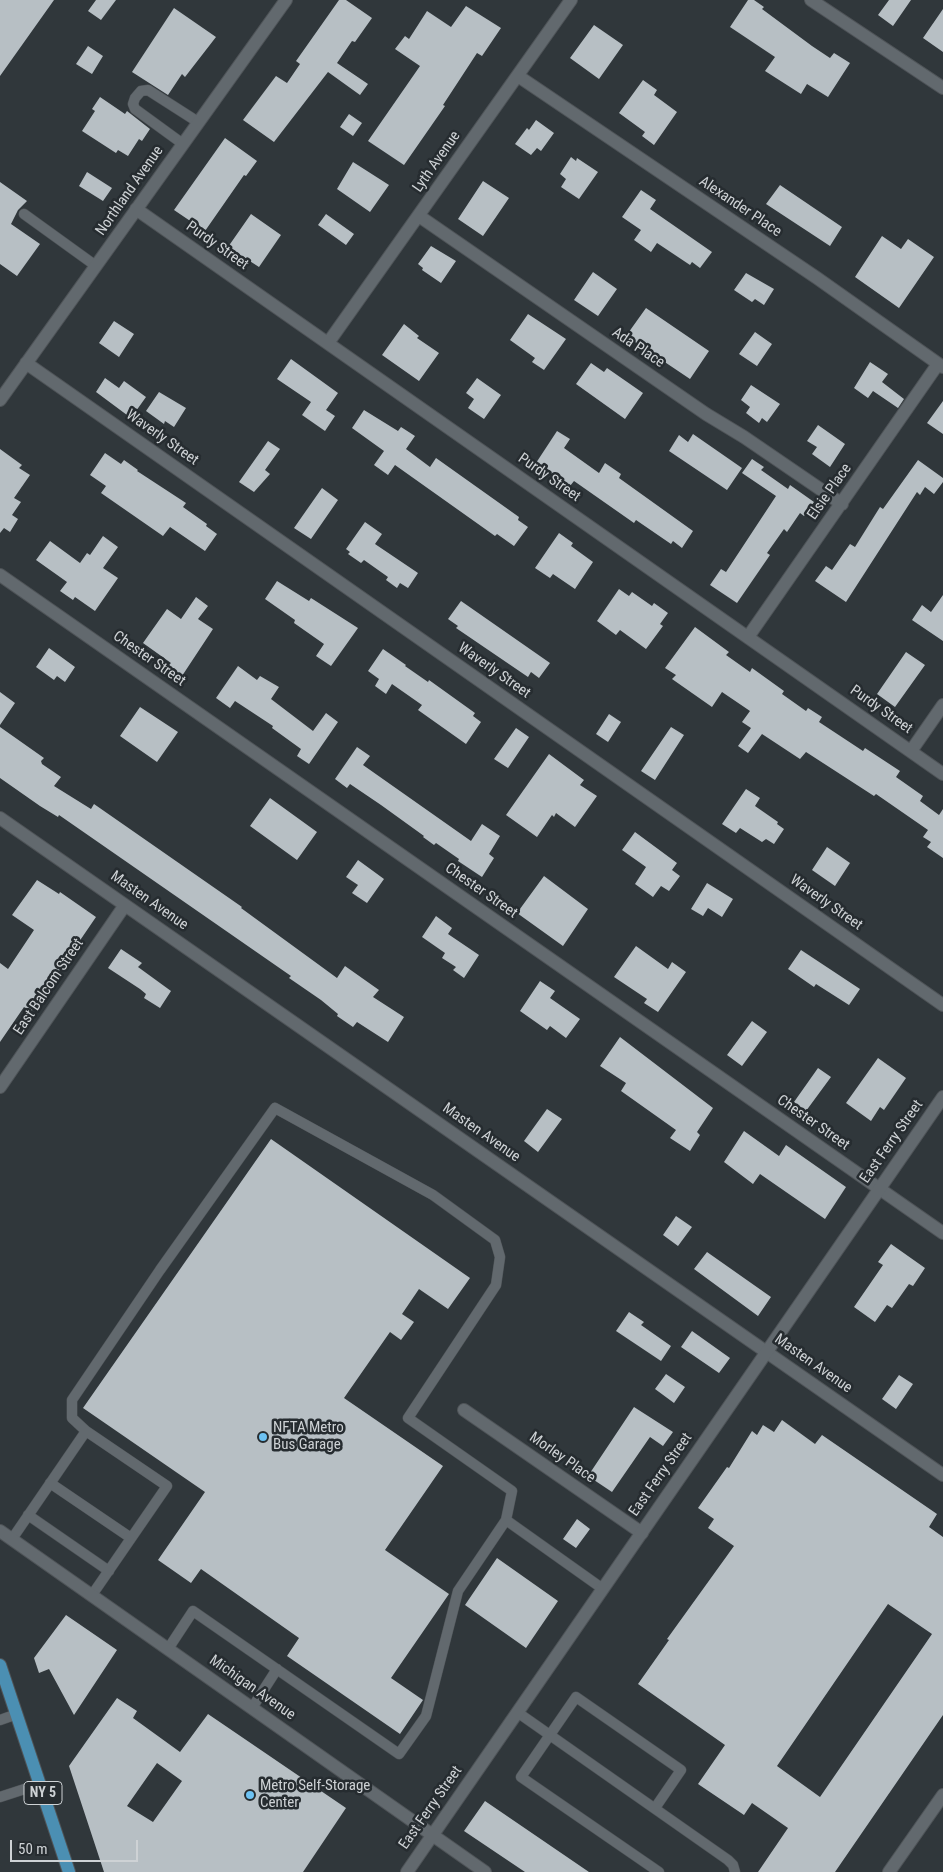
<!DOCTYPE html>
<style>
body{margin:0}
#map{position:relative;width:943px;height:1872px;overflow:hidden;background:#30373b;font-family:"Roboto Condensed",sans-serif}
canvas{display:block}
.scale{position:absolute;left:10px;top:1840px;width:128px;height:22px;box-sizing:border-box;border:2px solid #ced2d5;border-top:0;padding-left:6px;font-size:15px;line-height:18px;white-space:nowrap;color:#ced2d5;-webkit-text-stroke:4px #262c30;paint-order:stroke}
</style>
<div id="map">
<canvas width="943" height="1872"></canvas>
<div class="scale">50 m</div>
</div>
<script>
const c = document.querySelector('canvas').getContext('2d');
c.lineJoin = 'round';
function fill(path, color) { c.fillStyle = color; c.fill(path, 'evenodd'); }
const toPath = rows => new Path2D(rows.map(r => 'M' + r).join(''));
function stroke(path, color, width, dash) { c.strokeStyle = color; c.lineWidth = width; c.lineCap = dash ? 'butt' : 'round'; c.setLineDash(dash || []); c.stroke(path); }
function write(font, color, halo, rows, align = 'center') {
  c.font = font + ' "Roboto Condensed",sans-serif'; c.lineWidth = 5; c.setLineDash([]); c.textBaseline = 'middle'; c.strokeStyle = halo; c.fillStyle = color; for (const [text, x, y, turn = 0] of rows) {
    c.save(); c.translate(x, y); c.rotate((+turn || 0) * Math.PI / 180); c.textAlign = isNaN(turn) ? turn : align; if (halo) c.strokeText(text, 0, 0); c.fillText(text, 0, 0); c.restore();
  }
}
const building = toPath([
 [0,0,54,0,0,76],
 [96,0,116,0,101,20,88,11],
 [339,0,346,0,372,18,355,42,352,41,337,63,368,84,360,95,328,72,274,142,243,120,276,76,287,83,300,64,296,61],
 [748,0,754,0,764,7,762,9,812,46,830,58,834,53,850,63,828,97,807,84,801,94,765,71,775,57,730,27],
 [889,0,911,0,893,26,878,15],
 [466,6,501,28,482,56,477,53,443,105,445,106,404,165,368,141,420,66,395,49,405,36,409,39,427,11,451,27],
 [174,8,216,37,185,77,182,74,168,95,132,72],
 [943,9,943,52,923,38],
 [594,25,623,45,599,79,570,58],
 [88,46,103,56,92,74,76,64],
 [643,80,657,90,654,95,677,112,654,145,642,136,645,132,619,113],
 [100,97,125,114,127,111,150,129,142,141,139,139,128,156,118,150,116,153,82,131,95,111,92,109],
 [349,114,362,123,353,136,340,127],
 [536,120,554,133,541,151,537,148,531,155,515,144,527,128,529,130],
 [225,138,257,161,246,176,244,175,205,231,174,210],
 [571,157,576,161,577,158,598,172,579,199,561,187,566,179,560,174],
 [353,162,389,185,370,212,337,189],
 [87,172,112,188,103,201,79,186],
 [483,181,509,198,483,236,458,219],
 [0,182,27,201,18,210,11,224,40,244,17,276,0,264],
 [780,185,842,227,830,246,766,204],
 [641,190,656,200,650,209,712,252,700,268,692,262,690,265,657,243,651,252,634,240,641,230,622,217],
 [251,214,281,235,259,267,228,247],
 [326,214,354,234,346,245,318,225],
 [882,236,901,249,908,239,934,257,899,308,855,277],
 [431,246,456,261,441,283,422,270,423,268,418,264],
 [593,272,617,289,598,316,574,300],
 [746,273,774,289,764,305,755,299,752,302,734,290],
 [646,308,709,351,690,379,626,336],
 [528,314,566,339,544,370,532,362,535,358,510,340],
 [114,321,134,334,119,357,99,343],
 [404,324,419,336,417,338,439,353,419,381,382,355],
 [755,332,772,344,757,366,739,354],
 [291,359,338,393,326,410,335,416,325,431,302,415,311,402,277,379],
 [870,362,888,374,882,382,904,399,898,408,873,391,868,398,854,388],
 [591,363,604,372,607,368,643,393,625,419,576,384],
 [105,378,119,388,124,381,146,397,131,418,96,392],
 [477,378,501,395,484,419,468,408,474,399,466,393],
 [751,385,780,404,767,422,762,418,759,423,746,413,750,407,741,400],
 [159,392,186,408,174,427,165,421,164,424,146,411],
 [943,401,943,434,927,423],
 [364,410,398,431,401,427,415,436,406,449,430,467,436,458,519,517,518,520,528,527,514,546,497,534,495,536,395,465,388,475,374,465,384,451,352,428],
 [818,425,845,444,830,467,812,454,817,447,807,441],
 [557,431,570,439,564,448,599,473,605,463,621,474,619,478,693,531,682,548,673,541,671,544,636,520,634,523,574,481,570,486,536,463],
 [693,434,742,468,727,490,669,451,679,435,688,442],
 [268,441,280,449,265,470,270,474,254,492,239,482],
 [0,449,22,465,19,468,30,475,14,498,21,502,12,515,18,519,10,532,4,528,0,533],
 [105,453,121,464,124,460,138,470,137,471,186,503,183,507,207,524,206,526,217,534,205,551,170,527,163,536,101,493,106,486,90,475],
 [752,459,764,467,761,470,788,489,790,485,814,502,804,516,800,513,787,532,784,529,767,553,770,555,737,603,710,585,721,569,726,572,776,496,742,473],
 [918,460,943,478,943,482,934,494,925,487,920,495,917,492,846,602,815,581,826,566,832,570,850,544,855,547,880,507,883,509],
 [322,488,338,500,311,539,294,528],
 [365,522,382,534,375,544,418,573,408,588,400,583,397,588,386,580,388,577,364,560,361,563,348,554,350,552,346,549],
 [559,533,573,543,571,546,593,562,575,589,553,574,550,578,535,568],
 [103,536,118,547,103,568,118,578,95,611,75,597,73,600,60,591,67,582,36,560,50,541,80,563,87,553,90,555],
 [277,581,309,601,311,598,358,628,331,666,316,656,324,644,294,623,295,620,265,599],
 [619,589,629,596,632,592,652,606,654,603,668,613,660,624,663,626,646,649,620,630,616,635,597,621],
 [943,595,943,641,912,620,922,605,931,612],
 [196,597,208,606,198,619,213,629,182,676,168,666,171,663,143,643,167,609,181,619],
 [461,601,550,663,539,678,531,672,528,677,456,628,458,626,448,619],
 [695,627,729,652,726,655,750,672,752,668,784,691,782,694,806,711,808,708,822,717,819,722,863,751,865,748,900,771,896,777,923,796,920,801,939,815,943,809,943,858,927,847,931,842,923,837,928,830,876,794,874,796,806,752,800,759,762,734,748,753,738,746,751,728,742,722,750,711,722,692,712,707,672,679,676,675,665,668],
 [49,648,75,667,65,682,57,676,54,680,36,667],
 [383,649,406,665,405,666,428,682,429,680,475,713,473,716,481,722,466,744,418,710,422,705,392,684,386,694,375,686,379,679,368,671],
 [906,652,925,665,895,707,877,694],
 [238,666,257,680,260,676,279,687,271,699,313,731,326,713,338,722,309,764,297,756,301,749,272,728,273,726,235,701,230,708,216,698],
 [0,692,15,703,0,725],
 [140,707,178,732,157,762,120,736],
 [609,714,621,722,608,742,596,734],
 [0,727,44,758,41,761,42,764,61,777,54,786,91,809,94,804,242,907,241,908,337,978,345,966,379,990,373,997,404,1017,388,1042,357,1022,353,1027,337,1016,338,1014,321,1000,289,978,291,976,59,815,58,817,40,806,0,778],
 [671,727,684,735,655,780,641,771],
 [516,728,529,737,508,768,494,759],
 [357,747,370,756,363,765,471,841,482,824,500,836,489,854,494,858,482,877,458,861,459,859,436,843,434,845,423,837,424,836,381,805,350,784,347,788,335,779],
 [549,754,584,780,580,785,597,796,575,827,556,813,554,817,552,815,537,837,506,815],
 [746,789,760,798,755,806,778,822,777,824,784,829,774,844,766,839,762,842,740,828,736,833,722,824],
 [270,798,317,832,297,860,250,826],
 [635,832,677,863,672,870,680,876,669,891,661,886,653,897,635,884,646,867,622,850],
 [827,847,850,863,835,886,812,870],
 [358,860,384,879,367,903,352,893,358,885,346,877],
 [544,876,588,909,563,946,517,913],
 [37,880,59,894,60,892,96,917,31,1012,24,1007,0,1042,0,963,8,969,34,930,12,915],
 [707,883,733,899,722,917,708,908,703,916,691,909],
 [436,916,452,928,448,934,479,955,464,978,453,970,456,967,442,958,445,953,422,937],
 [636,946,668,969,672,962,686,972,658,1012,644,1003,647,999,614,977],
 [121,949,142,963,138,967,171,991,160,1008,144,998,146,994,140,989,108,968],
 [801,950,860,989,849,1005,816,984,814,987,788,969],
 [540,981,555,991,550,998,580,1019,566,1038,550,1026,547,1030,520,1011],
 [752,1021,767,1032,742,1066,727,1055],
 [620,1037,713,1108,697,1132,700,1135,690,1151,670,1138,676,1130,621,1091,626,1083,600,1066],
 [878,1058,906,1078,884,1110,880,1107,871,1121,846,1103],
 [818,1068,831,1077,806,1111,794,1102],
 [547,1109,562,1119,538,1152,524,1141],
 [744,1131,779,1156,786,1145,846,1187,825,1219,760,1174,753,1184,724,1162],
 [271,1139,470,1278,448,1309,419,1289,402,1314,414,1322,401,1340,390,1332,344,1398,443,1466,385,1550,449,1594,391,1678,423,1700,400,1734,287,1656,299,1638,201,1569,191,1583,158,1560,205,1492,83,1408],
 [676,1216,692,1227,678,1246,663,1235],
 [891,1244,925,1268,913,1286,909,1284,892,1308,887,1305,875,1322,854,1307,883,1265,878,1262],
 [707,1252,771,1297,758,1316,694,1269],
 [629,1312,644,1322,641,1325,671,1346,661,1361,616,1331],
 [692,1331,730,1358,719,1373,681,1347],
 [666,1374,685,1387,674,1403,655,1389],
 [899,1375,913,1384,896,1409,882,1399],
 [634,1407,673,1432,663,1446,650,1437,612,1492,588,1476],
 [782,1420,815,1444,822,1435,937,1514,929,1527,943,1537,943,1715,835,1872,758,1872,788,1828,752,1803,744,1815,698,1784,725,1745,638,1684,669,1640,667,1639,734,1546,708,1528,714,1519,698,1508,727,1467,729,1468,752,1431,757,1435,763,1425,774,1432],
 [888,1604,932,1634,820,1797,777,1766],
 [577,1519,590,1529,576,1548,563,1539],
 [497,1558,558,1601,526,1648,465,1605],
 [66,1615,117,1650,74,1715,49,1669,39,1673,34,1658],
 [117,1698,137,1711,133,1718,180,1752,208,1714,346,1808,303,1872,104,1872,69,1766],
 [157,1763,182,1781,153,1822,127,1806],
 [485,1801,589,1872,525,1872,464,1831]
]);
const lane = toPath([
 [183,144,135,109,133,104,135,98,141,91,148,90,198,122],
 [24,214,96,266],
 [86,1431,72,1418,72,1400,160,1270,275,1108,433,1195,495,1240,500,1257,496,1285,408,1418,512,1491,506,1520,458,1591,426,1716,399,1754,193,1611,168,1649],
 [50,1483,131,1538],
 [28,1515,109,1571],
 [506,1520,603,1589],
 [12,1539,86,1431,167,1486,92,1595],
 [252,1708,277,1669],
 [517,1712,728,1860,733,1865,735,1872],
 [0,1720,17,1714],
 [0,1797,40,1784],
 [655,1808,681,1770,576,1697,521,1777,659,1872]
]);
const street = toPath([
 [518,76,817,278,943,367],
 [136,209,943,774],
 [419,216,706,414,744,437,842,504],
 [328,343,571,0],
 [26,363,943,1005],
 [0,400,286,0],
 [0,575,943,1233],
 [748,637,938,364],
 [911,751,943,705],
 [0,818,943,1475],
 [0,1087,125,905],
 [464,1410,642,1533],
 [889,1872,943,1795]
]);
const secondary = toPath([
 [811,0,943,88],
 [0,1531,485,1872],
 [407,1872,943,1097]
]);
const primary = toPath([
 [0,1665,69,1872]
]);
const markers = [
 [263,1437,5,"#6dc2f3"],
 [250,1795,5,"#6dc2f3"]
];
const shields = [
 [43,1793,38]
];
const shieldNames = [
 ["NY 5",43,1793]
];
const streetNames = [
 ["Lyth Avenue",437,162,-55],
 ["Northland Avenue",130,191,-55],
 ["Alexander Place",740,207,34],
 ["Purdy Street",217,246,35],
 ["Ada Place",638,348,34],
 ["Waverly Street",162,438,35],
 ["Purdy Street",549,478,35],
 ["Elsie Place",830,492,-55],
 ["Chester Street",149,659,35],
 ["Waverly Street",494,671,35],
 ["Purdy Street",881,710,35],
 ["Chester Street",481,891,35],
 ["Masten Avenue",149,901,35],
 ["Waverly Street",826,903,35],
 ["East Balcom Street",49,987,-56],
 ["Chester Street",813,1123,35],
 ["Masten Avenue",481,1133,35],
 ["East Ferry Street",892,1142,-55],
 ["Masten Avenue",813,1364,35],
 ["Morley Place",562,1458,35],
 ["East Ferry Street",661,1475,-55],
 ["Michigan Avenue",252,1688,35],
 ["East Ferry Street",431,1808,-55]
];
const poiNames = [
 ["NFTA Metro",273,1428],
 ["Bus Garage",273,1445],
 ["Metro Self-Storage",260,1786],
 ["Center",260,1803]
];
fill(building, '#b7bfc4');
stroke(lane, '#4f5458', 11);
stroke(street, '#4f5458', 14);
stroke(secondary, '#4f5458', 14);
stroke(primary, '#4f5458', 14);
stroke(lane, '#62696e', 10);
stroke(street, '#62696e', 12);
stroke(secondary, '#62696e', 12);
stroke(primary, '#4b8fb3', 12);
for (const [x, y, r, color] of markers) { const dot = new Path2D(); dot.arc(x, y, r, 0, 2 * Math.PI); c.fillStyle = color; c.fill(dot); stroke(dot, '#262c30', 2); }
for (const [x, y, w] of shields) { const box = new Path2D(); box.roundRect(x - w / 2, y - 11.5, w, 23, 4); c.fillStyle = '#262c30'; c.fill(box); stroke(box, '#ced2d5', 1); }
write('bold 14px', '#ced2d5', null, shieldNames);
write('15px', '#ced2d5', '#262c30', streetNames);
write('15px', '#ced2d5', '#262c30', poiNames, 'left');
</script>
